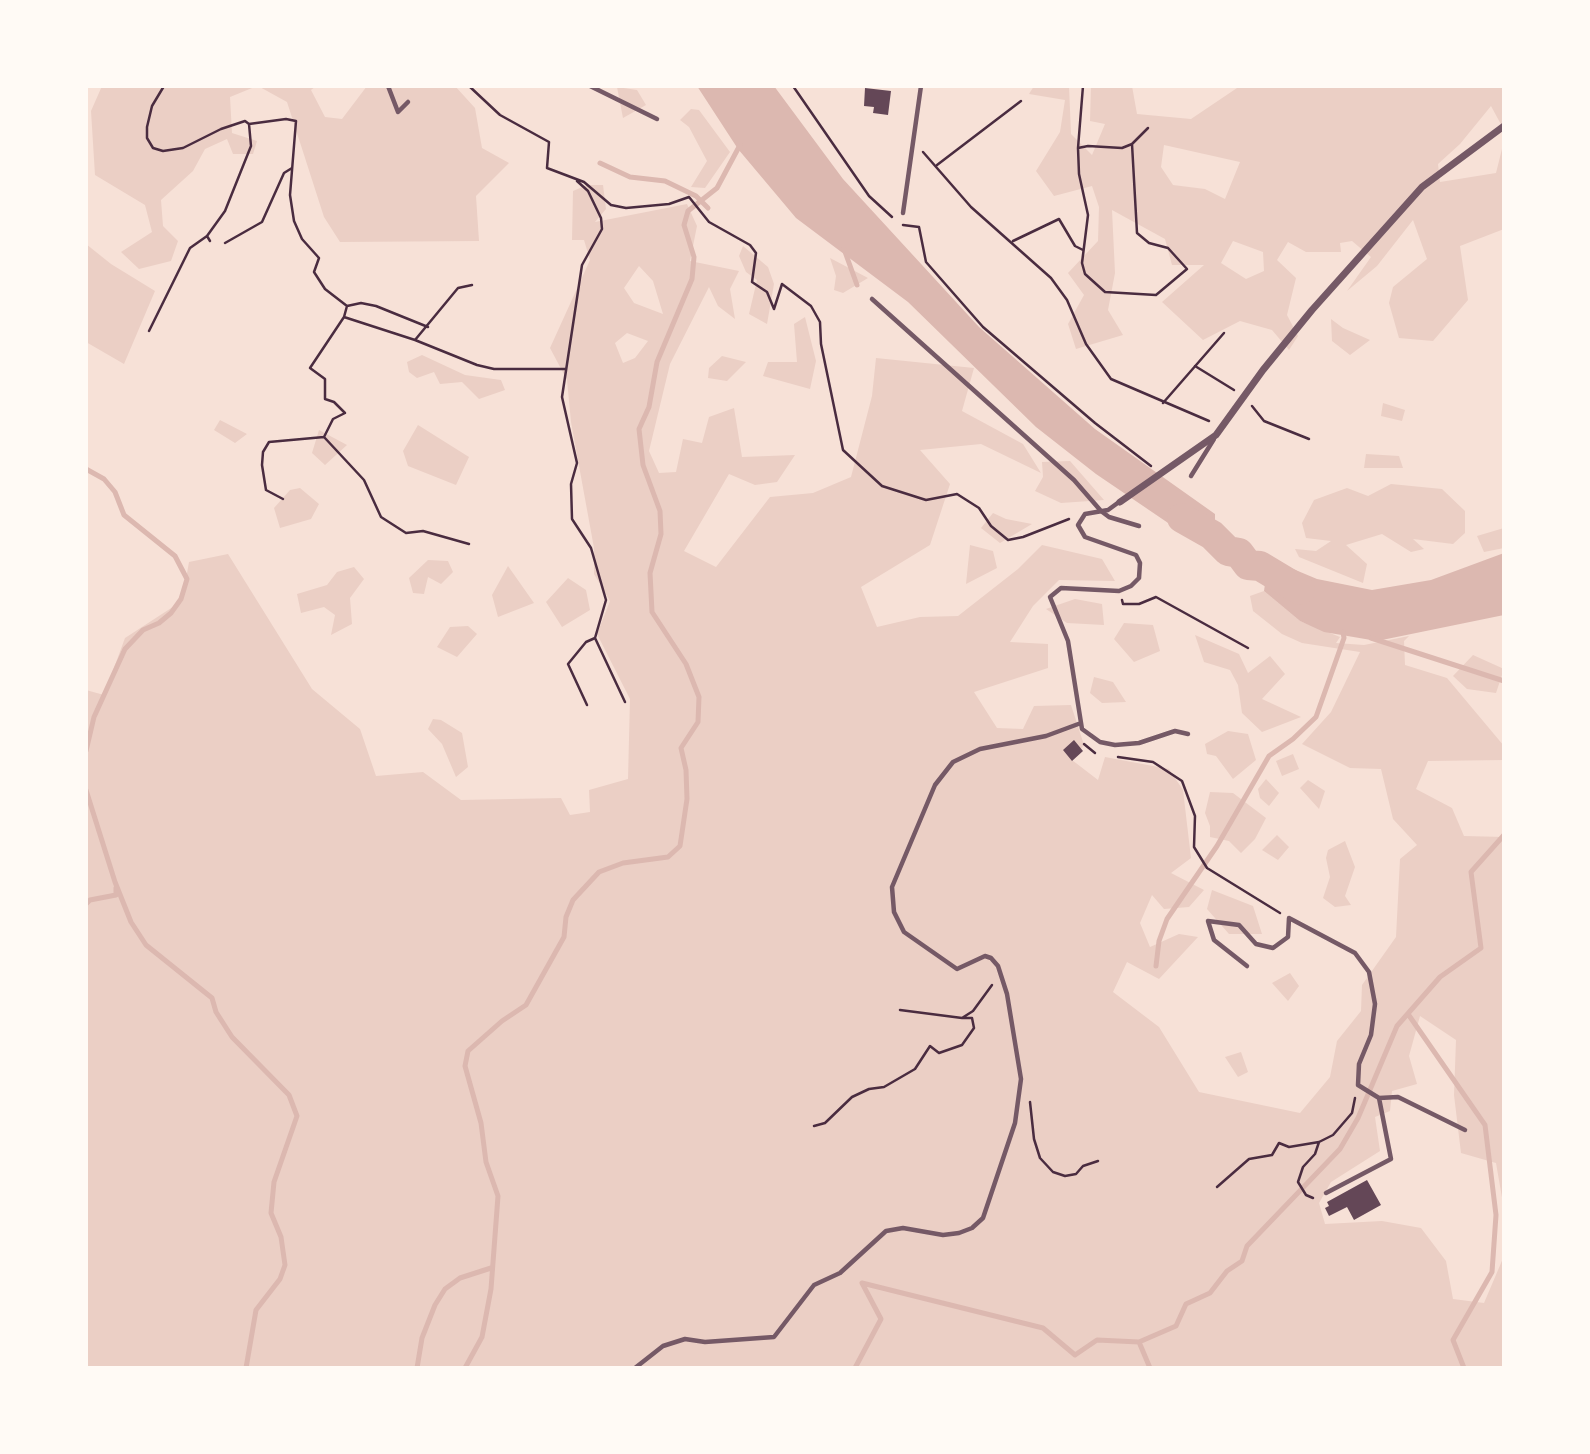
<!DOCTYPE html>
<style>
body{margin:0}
#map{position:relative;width:1590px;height:1454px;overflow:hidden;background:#f7e1d7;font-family:Karla,sans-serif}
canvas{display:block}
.frame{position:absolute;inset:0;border:88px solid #fffaf5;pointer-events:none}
</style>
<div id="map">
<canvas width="1590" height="1454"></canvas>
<div class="frame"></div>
</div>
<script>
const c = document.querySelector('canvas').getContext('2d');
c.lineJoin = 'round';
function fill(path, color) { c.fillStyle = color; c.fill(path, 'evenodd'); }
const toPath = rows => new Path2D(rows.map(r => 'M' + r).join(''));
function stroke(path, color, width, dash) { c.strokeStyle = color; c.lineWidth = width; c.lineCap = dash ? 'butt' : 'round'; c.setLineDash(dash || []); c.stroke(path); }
const green = toPath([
 [102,86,257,86,230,97,232,133,257,141,253,154,233,154,227,139,205,149,193,171,161,200,163,226,178,241,171,261,139,269,121,252,152,232,145,205,95,175,91,111],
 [258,86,316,86,311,90,325,117,342,119,367,86,455,86,475,108,482,148,509,163,476,196,479,241,340,242,324,217,287,102],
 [1034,86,1069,86,1071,134,1092,155,1105,124,1090,121,1091,86,1132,86,1137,114,1191,119,1240,86,1504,86,1504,130,1491,106,1460,144,1438,164,1440,182,1496,173,1504,141,1504,229,1460,246,1468,300,1433,341,1399,338,1389,303,1393,287,1427,259,1413,220,1377,266,1347,291,1371,257,1352,241,1340,243,1341,252,1306,252,1288,242,1277,260,1296,278,1287,315,1298,336,1289,350,1272,330,1240,321,1203,340,1162,302,1204,265,1172,265,1165,239,1112,210,1115,273,1108,310,1123,335,1076,349,1068,324,1084,295,1068,273,1098,241,1099,207,1092,186,1054,196,1036,171,1060,132,1065,100,1029,94],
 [1164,145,1240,162,1225,199,1205,189,1173,185,1161,167],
 [1233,241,1263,252,1264,271,1246,279,1221,263],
 [617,87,637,90,646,105,623,118],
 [691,109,699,110,730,152,705,188,691,187,707,161,689,127,680,120],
 [587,185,603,185,606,209,595,222,687,204,697,226,690,261,739,271,730,289,735,319,718,306,709,287,670,364,649,451,659,473,676,472,683,439,702,443,709,417,734,408,742,457,795,455,777,482,755,485,729,474,684,551,716,567,770,497,813,493,851,477,872,396,876,358,974,368,962,411,1023,444,1041,473,981,444,920,450,950,484,930,545,861,587,877,627,920,617,958,616,1018,569,1042,545,1102,559,1115,581,1059,580,1033,606,1010,642,1048,644,1048,668,974,692,997,728,1023,729,1034,706,1071,705,1084,745,1072,760,1098,780,1105,757,1169,769,1183,790,1191,858,1171,873,1204,890,1189,907,1164,909,1152,895,1140,923,1150,947,1179,934,1198,937,1159,979,1127,962,1113,992,1159,1027,1199,1092,1300,1113,1330,1077,1337,1041,1361,1011,1362,985,1396,937,1400,859,1417,845,1393,819,1381,769,1350,768,1302,744,1331,712,1360,652,1302,643,1282,634,1253,611,1250,596,1264,591,1300,621,1340,637,1336,643,1364,645,1409,636,1404,641,1405,665,1447,678,1504,746,1504,760,1428,761,1416,789,1452,808,1464,836,1504,837,1504,1209,1496,1163,1461,1153,1454,1095,1456,1040,1420,1016,1409,1056,1417,1084,1392,1091,1390,1111,1375,1117,1380,1151,1331,1182,1319,1203,1325,1224,1382,1221,1421,1228,1446,1261,1453,1299,1484,1303,1504,1256,1504,1368,86,1368,86,690,104,695,125,638,182,601,189,562,228,554,312,689,360,729,376,776,423,772,461,800,561,798,570,815,590,812,589,790,628,779,630,699,597,634,610,601,594,574,594,548,571,422,567,380,550,348,590,260,584,240,572,240,573,191],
 [639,266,653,281,663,314,634,303,624,288],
 [627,333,648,341,635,358,623,363,615,343],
 [86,244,111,264,155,291,124,364,86,342],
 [743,246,768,267,774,284,767,324,749,314,757,280,746,272,739,256],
 [830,258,868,278,843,293,834,290,836,276],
 [805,317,816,361,810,389,763,376,768,362,797,362,794,324],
 [1331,319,1343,328,1370,340,1350,355,1332,341],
 [422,355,465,375,501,380,505,390,479,399,462,382,440,384,434,372,417,378,409,372,407,362],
 [722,356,746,362,727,381,708,378,709,368],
 [1383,403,1405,410,1402,421,1381,416],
 [220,420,247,434,235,443,214,430],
 [418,425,469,457,456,485,408,466,403,451],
 [319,430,347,445,325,465,312,453],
 [1366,454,1399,456,1403,468,1364,468],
 [1070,461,1104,500,1061,503,1035,491,1043,477,1042,462],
 [1391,484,1442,489,1465,511,1465,533,1453,544,1413,539,1424,549,1411,552,1382,534,1346,545,1367,564,1363,583,1299,557,1295,549,1316,551,1331,541,1306,538,1302,523,1314,500,1347,488,1368,496],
 [300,488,319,504,311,519,280,528,274,508,290,490],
 [993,513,1006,519,1032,524,1000,543,981,528],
 [1504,528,1504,548,1484,552,1477,536],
 [970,545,993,551,997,568,966,584],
 [428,560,448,561,453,572,441,584,428,577,424,594,413,593,409,578],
 [508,566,534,603,498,617,492,595],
 [354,567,364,579,350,598,352,624,331,635,335,615,324,607,301,613,297,594,327,585,337,572],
 [568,578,586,590,590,610,562,627,546,602],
 [1075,599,1102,604,1104,625,1067,623,1046,609],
 [1124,623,1153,625,1160,651,1134,662,1114,639],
 [468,626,477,634,457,657,437,647,450,627],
 [1195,635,1239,654,1248,673,1270,656,1285,674,1262,699,1301,717,1262,732,1242,713,1238,685,1230,670,1204,662],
 [1473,655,1504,669,1496,693,1467,689,1453,676],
 [1094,677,1113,682,1126,702,1102,703,1090,693],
 [433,719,441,720,462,733,468,767,456,777,442,744,428,729],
 [1228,731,1248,734,1256,760,1233,779,1216,756,1207,754,1205,744],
 [1293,754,1299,769,1282,776,1276,761],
 [1266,779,1279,793,1269,806,1260,798,1258,789],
 [1308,780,1325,791,1319,809,1300,788],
 [1210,792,1233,793,1266,818,1255,839,1241,853,1229,841,1210,837,1210,826,1205,813],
 [1277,835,1289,847,1278,860,1262,850],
 [1345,841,1355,867,1345,896,1351,905,1335,907,1323,898,1330,877,1326,858,1328,850],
 [1212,890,1253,906,1262,934,1229,934,1207,909],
 [1290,973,1299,986,1288,1001,1272,983],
 [1241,1052,1248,1072,1238,1077,1225,1057]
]);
const water = toPath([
 [697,86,774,86,843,179,979,327,1095,429,1215,514,1215,538,1202,546,1096,474,1036,427,908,302,796,218,738,149],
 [1504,553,1504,615,1377,641,1324,632,1300,621,1264,591,1267,570,1286,566,1317,579,1372,590,1431,580]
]);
const stream = toPath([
 [600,163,630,177,665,181,696,196,708,208],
 [844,249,857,285],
 [86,469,104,479,115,492,124,515,175,556,187,579,181,599,171,613,159,623,143,630,125,649,94,717,86,751],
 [1371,638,1504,681],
 [86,790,115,882,131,922,146,945,212,998,216,1012,232,1037,289,1095,297,1116,274,1182,271,1213,281,1237,285,1265,280,1279,256,1310,246,1368],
 [86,904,90,900,116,895,116,888],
 [1156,966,1159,941,1167,919,1217,846,1269,756,1293,739,1316,717,1344,638,1343,632],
 [1408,1014,1485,1125,1496,1215,1492,1272,1453,1340,1464,1368],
 [1139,1342,1150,1368],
 [417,1368,422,1338,435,1305,445,1289,460,1278,491,1268],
 [465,1368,482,1337,491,1289,498,1196,486,1162,481,1123,465,1066,468,1051,502,1021,526,1005,564,937,566,917,573,900,599,872,623,863,668,857,680,846,687,799,686,770,681,748,698,722,699,697,686,664,652,612,650,573,661,534,660,511,643,465,639,429,649,407,657,362,692,279,694,257,684,225,688,211,717,188,740,145],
 [855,1368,881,1319,862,1283,1043,1328,1075,1355,1097,1340,1139,1342,1176,1326,1186,1304,1210,1293,1227,1271,1242,1261,1247,1246,1340,1149,1358,1118,1397,1026,1440,977,1481,948,1471,872,1504,835]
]);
const river = toPath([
 [1182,518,1212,535,1228,551,1239,553,1248,565,1260,566,1300,590]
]);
const building = toPath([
 [865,88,891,91,888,115,873,113,874,107,864,106],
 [1074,740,1083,751,1072,761,1063,750],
 [1367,1180,1381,1205,1354,1220,1347,1207,1329,1216,1325,1208,1329,1206,1327,1202]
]);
const path = toPath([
 [164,86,152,106,147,127,147,138,153,148,163,151,183,148,221,129,245,121,249,124,286,119,296,121,290,195,294,221,302,239,319,258,314,272,325,289,347,306,344,317,310,368,325,379,325,399,334,402,345,413,333,419,324,437],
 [469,86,500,115,549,142,547,168,584,182,611,205,626,208,669,204,689,197,709,222,750,245,756,253,752,282,767,292,774,309,782,284,811,306,820,322,821,344,843,450,882,486,926,500,957,494,979,508,991,526,1008,540,1023,537,1069,519],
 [793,86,869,196,892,217],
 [1132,144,1137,233,1149,243,1168,248,1187,269,1156,295,1105,292,1085,274,1082,263,1088,215,1079,174,1078,148,1088,146,1122,148,1132,144,1148,128],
 [1078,148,1083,86],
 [923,152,971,207,1051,278,1067,300,1086,344,1111,379,1209,421],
 [937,165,1021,101],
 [577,181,588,191,601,218,602,229,582,265,562,397,577,463,571,484,572,519,591,548,606,600,595,638,586,642,568,664,587,705],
 [903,225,919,227,926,262,983,327,1095,423,1151,466],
 [210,241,207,236,225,211,251,146,249,124],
 [1013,241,1059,219,1075,246,1083,250],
 [225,243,262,222,284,173,292,168],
 [347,306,361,303,376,306,428,327],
 [344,317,415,340,477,365,494,369,566,369],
 [149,331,190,248,207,236],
 [415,340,458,288,472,285],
 [1195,366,1234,390],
 [1163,403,1224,333],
 [1252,406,1264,421,1309,439],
 [283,499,266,490,262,465,263,452,269,442,324,437,364,480,381,517,406,533,423,531,469,544],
 [1122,600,1123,604,1139,604,1156,597,1248,648],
 [595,638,625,702],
 [1084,744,1095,753],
 [1118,757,1153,762,1182,781,1195,816,1194,847,1207,868,1280,913],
 [900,1010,962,1018,973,1011,992,985],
 [1030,1102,1034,1139,1040,1158,1053,1172,1065,1176,1076,1174,1083,1166,1098,1161],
 [814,1126,825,1123,852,1097,869,1089,884,1087,915,1069,930,1046,939,1053,962,1045,974,1028,972,1018,962,1018],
 [1217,1187,1249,1159,1272,1155,1279,1143,1289,1147,1319,1142],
 [1313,1198,1306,1195,1298,1182,1303,1167,1315,1154,1319,1142,1333,1135,1352,1113,1355,1098]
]);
const service = toPath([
 [388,86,398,112,408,102],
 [590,86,657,119],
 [903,213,921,86],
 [872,299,1074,480,1101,511,1109,517,1139,526],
 [1191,476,1214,439],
 [1119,502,1108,510,1085,514,1078,525,1085,537,1136,555,1140,563,1139,578,1131,586,1119,591,1061,588,1050,597,1068,641,1082,729,1100,742,1115,745,1139,743,1175,731,1188,734],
 [1247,966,1214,940,1208,921,1239,925,1256,944,1273,948,1288,937,1289,918,1355,953,1369,972,1375,1004,1371,1035,1359,1064,1358,1085,1379,1098,1398,1097,1465,1130],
 [1326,1193,1391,1159,1379,1098],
 [635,1368,663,1346,685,1339,705,1342,774,1337,814,1285,840,1273,886,1231,903,1228,943,1235,959,1233,972,1228,983,1218,1015,1123,1021,1079,1007,994,998,966,991,958,985,956,957,969,904,932,894,912,892,887,935,785,953,762,980,749,1046,736,1081,723]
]);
const minor = toPath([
 [1120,502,1216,435,1263,370,1312,310,1422,187,1504,126]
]);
fill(green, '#ebcfc5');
fill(water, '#dcb8b0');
stroke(stream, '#dcb8b0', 5);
stroke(river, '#dcb8b0', 30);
fill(building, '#644757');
stroke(path, '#4a2c40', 2.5);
stroke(service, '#755966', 4.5);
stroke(minor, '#755966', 7);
</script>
